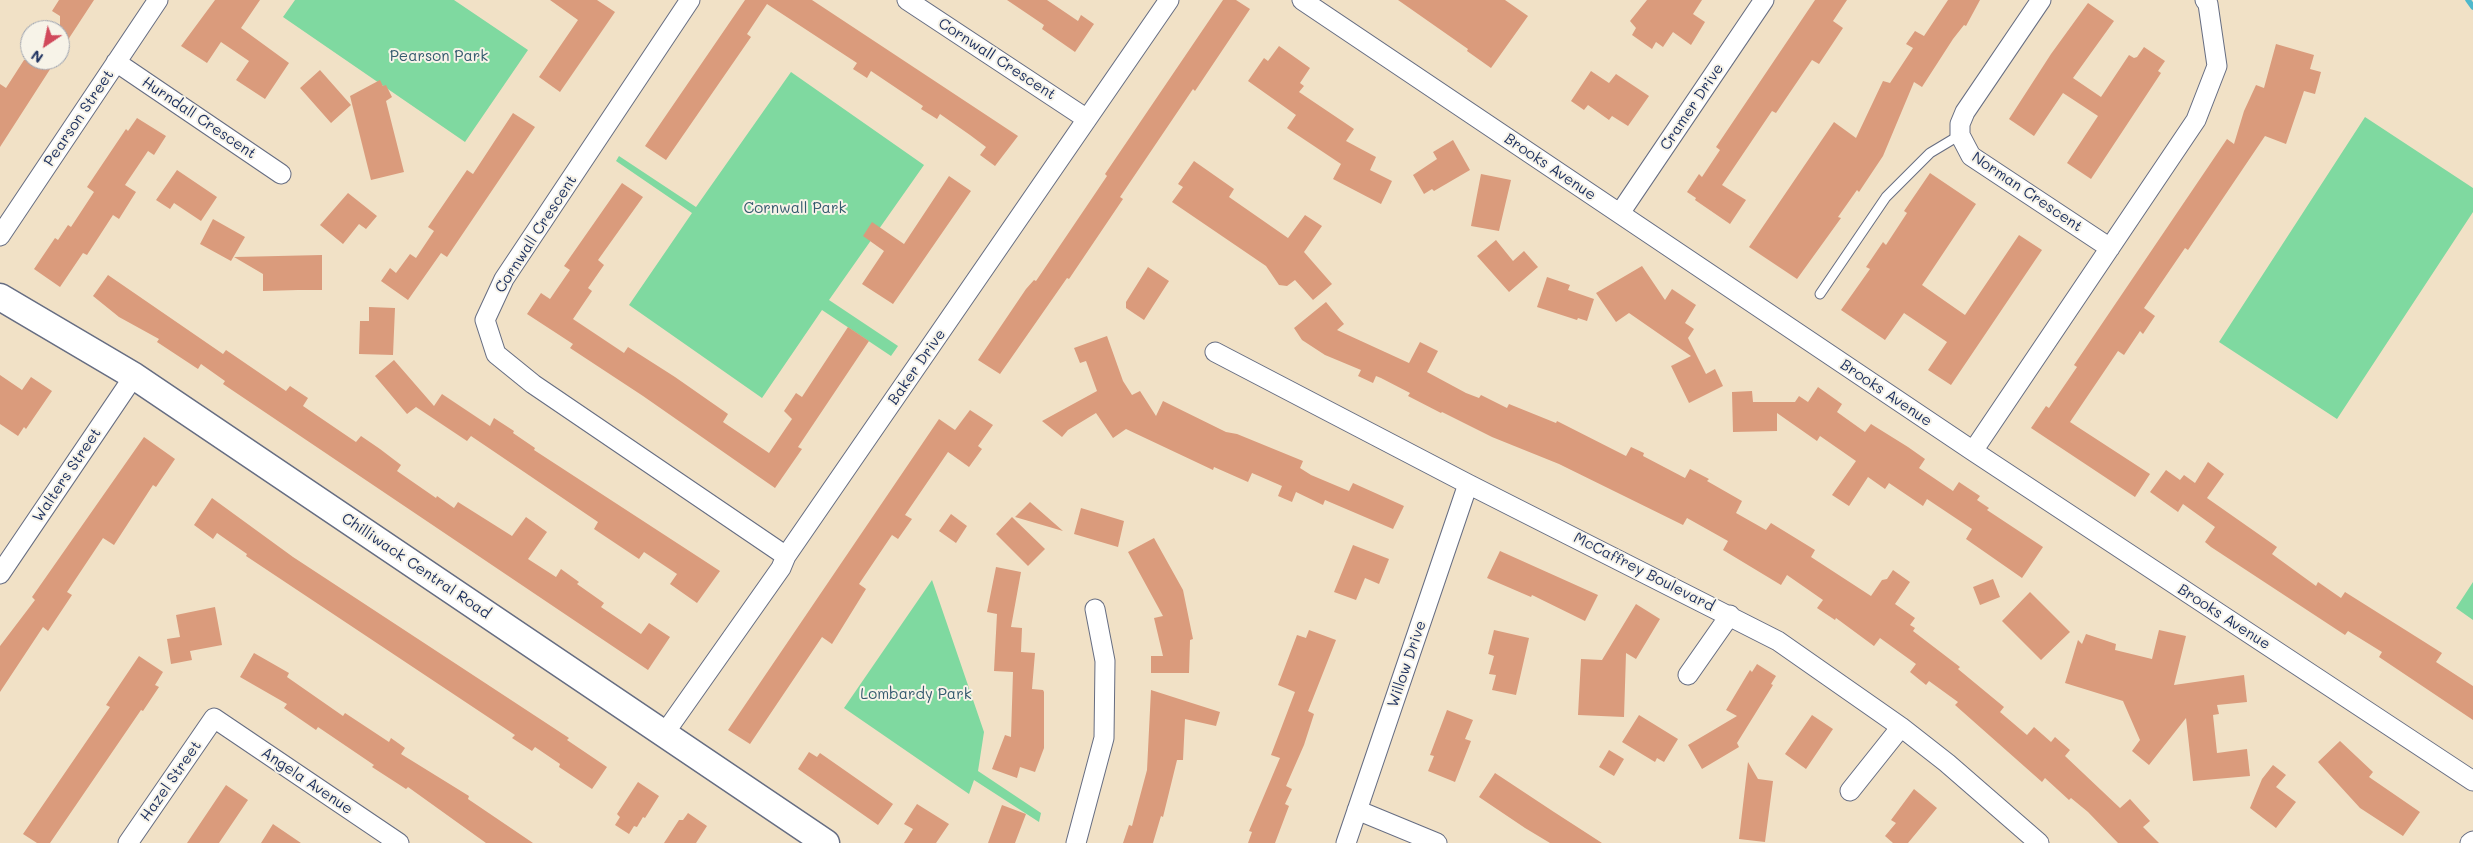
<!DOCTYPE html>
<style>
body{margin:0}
#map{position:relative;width:2473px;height:843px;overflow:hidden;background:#f1e1c6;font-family:Mali,sans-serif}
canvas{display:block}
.north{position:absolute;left:20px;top:20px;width:50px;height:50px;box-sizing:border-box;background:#f7f3e8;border:1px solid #9fa5b1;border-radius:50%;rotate:214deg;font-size:14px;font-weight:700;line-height:20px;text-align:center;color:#1b2f5e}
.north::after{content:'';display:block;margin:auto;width:18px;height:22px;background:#d1495b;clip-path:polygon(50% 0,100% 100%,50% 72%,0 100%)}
</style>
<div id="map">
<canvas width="2473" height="843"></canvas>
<div class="north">N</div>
</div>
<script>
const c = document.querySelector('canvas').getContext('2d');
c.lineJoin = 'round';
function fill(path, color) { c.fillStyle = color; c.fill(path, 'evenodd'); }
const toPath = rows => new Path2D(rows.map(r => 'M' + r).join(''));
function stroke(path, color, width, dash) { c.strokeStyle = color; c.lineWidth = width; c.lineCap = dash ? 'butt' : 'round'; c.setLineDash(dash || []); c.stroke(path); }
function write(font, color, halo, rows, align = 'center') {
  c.font = font + ' Mali,sans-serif'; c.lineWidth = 4; c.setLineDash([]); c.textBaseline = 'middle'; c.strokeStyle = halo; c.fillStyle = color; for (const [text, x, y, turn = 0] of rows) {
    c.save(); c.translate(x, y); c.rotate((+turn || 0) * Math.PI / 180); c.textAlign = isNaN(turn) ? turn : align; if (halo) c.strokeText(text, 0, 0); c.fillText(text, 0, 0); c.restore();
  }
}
const green = toPath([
 [295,0,454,0,528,50,465,142,283,17],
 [791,72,924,165,829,300,898,346,891,356,822,310,762,398,629,305,692,213,616,161,619,156,696,207],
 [2365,117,2473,188,2473,212,2337,419,2219,342],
 [932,580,984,732,978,771,1041,813,1039,822,974,780,969,794,844,708],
 [2473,582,2473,620,2456,608]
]);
const stream = toPath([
 [2468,0,2473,7]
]);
const building = toPath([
 [59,0,94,0,60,52,60,16,52,11],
 [215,0,260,0,241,28,289,63,265,99,236,80,249,61,221,42,207,63,181,46],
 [550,0,597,0,615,12,560,92,539,77,578,20],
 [745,0,812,0,1018,136,995,166,980,155,986,147,970,135,940,114,937,119,921,109,923,106,871,71,867,78,853,69,857,63,767,4,747,34,751,37,666,160,645,146],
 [1007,0,1047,0,1078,21,1081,15,1094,24,1075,52,1042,29,1044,25],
 [1223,0,1236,0,1250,9,1195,91,1193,89,1120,197,1123,199,1069,279,1067,278,1000,374,978,360,1026,289,1034,280,1036,281,1107,176,1105,174],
 [1398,0,1505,0,1528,16,1491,68,1467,51,1468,49],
 [1647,0,1702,0,1693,14,1705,22,1691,45,1673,32,1663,47,1656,42,1652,49,1632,35,1636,28,1630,21],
 [1815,0,1847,0,1833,21,1843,28,1819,64,1812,60,1776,113,1772,111,1722,185,1746,200,1730,224,1695,200,1696,198,1687,192,1699,174,1702,177,1720,150,1716,147],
 [1948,0,1980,0,1966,26,1964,25,1953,39,1922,87,1914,82,1883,156,1859,192,1857,190,1838,217,1841,218,1797,279,1749,247,1834,122,1856,138,1883,81,1890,83,1913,48,1906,44,1915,31,1924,36],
 [2088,3,2114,21,2073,78,2101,97,2129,55,2134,58,2137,57,2144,47,2165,61,2158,71,2161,73,2091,179,2067,163,2098,116,2063,93,2034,136,2009,119,2051,54],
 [2276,44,2314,55,2310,69,2321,72,2315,94,2304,91,2286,144,2265,136,2188,250,2185,248,2144,308,2155,316,2143,334,2140,331,2124,355,2118,351,2070,422,2150,474,2135,497,2031,428,2046,406,2049,408,2077,367,2074,365,2227,139,2234,144,2244,111,2256,85,2264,88],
 [1279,46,1310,68,1300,83,1304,86,1299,92,1354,129,1346,141,1376,157,1370,170,1392,181,1381,204,1333,179,1341,164,1287,128,1296,115,1248,81,1264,58,1268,61],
 [24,60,56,60,0,147,0,84,6,88],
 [320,70,351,105,331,123,300,88],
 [1591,71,1609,83,1616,74,1649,96,1628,126,1612,116,1609,120,1588,105,1584,110,1571,101],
 [380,80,383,86,386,85,392,97,386,101,404,172,371,180,350,96],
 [513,113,535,127,447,257,441,253,408,300,381,281,390,268,396,273,410,254,416,258,434,231,428,227,467,170,473,174],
 [137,118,166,136,154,155,148,151,125,185,136,192,119,219,113,215,87,255,83,253,60,287,34,269,55,238,58,240,68,225,71,227,94,192,87,187,126,129,128,131],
 [1453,140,1470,170,1434,191,1432,189,1424,194,1413,175,1437,159,1433,152],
 [1194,161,1234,189,1229,197,1288,238,1305,215,1322,226,1304,252,1332,284,1313,300,1295,280,1287,286,1279,285,1266,266,1172,202,1183,187,1178,184],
 [177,170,217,197,201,221,174,203,170,209,156,200],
 [1930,173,1976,204,1922,285,1965,315,2019,235,2042,250,1951,385,1928,370,1947,342,1904,313,1885,340,1841,310,1870,269,1866,267,1883,242,1886,245,1907,213,1904,211],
 [1481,174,1511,180,1499,231,1471,226],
 [949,176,971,191,893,304,862,284,884,251,863,236,872,222,904,244],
 [622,183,643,197,598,260,604,265,588,288,592,291,573,319,624,353,628,347,675,377,728,414,723,422,769,453,792,419,784,411,796,393,802,397,848,327,869,341,798,447,802,449,775,488,643,396,570,348,573,344,527,314,541,293,550,299,570,270,564,266],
 [348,193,377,216,366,229,359,224,343,244,320,225],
 [213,219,245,237,231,261,200,244],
 [1496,240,1513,261,1524,251,1538,267,1509,292,1477,256],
 [322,255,322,290,298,290,263,291,263,274,234,257],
 [1642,266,1665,300,1672,289,1696,305,1685,323,1694,329,1688,338,1706,374,1715,369,1723,386,1689,403,1671,366,1691,356,1629,313,1616,322,1596,293],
 [1148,267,1169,281,1144,320,1126,308,1126,302],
 [108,275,223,354,226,350,286,391,290,386,308,398,303,406,356,442,361,436,380,449,401,465,397,471,436,498,437,496,454,508,458,502,512,536,526,517,547,532,528,559,556,577,561,569,579,582,577,584,604,603,601,607,641,634,649,623,670,637,648,670,223,384,225,381,201,364,198,369,157,342,159,339,119,317,93,296],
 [1547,277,1570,285,1568,290,1594,299,1587,321,1578,318,1577,320,1537,307],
 [1326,302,1344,324,1337,330,1409,363,1420,342,1438,351,1427,372,1466,393,1479,398,1481,395,1507,408,1509,404,1556,423,1557,421,1626,456,1631,447,1644,453,1643,456,1685,478,1690,469,1709,479,1707,481,1742,501,1736,513,1766,530,1771,523,1815,550,1811,557,1871,596,1882,580,1887,579,1893,570,1910,582,1895,604,1915,618,1910,625,1915,628,1913,631,1960,667,1958,669,2004,707,2000,712,2027,735,2034,727,2051,742,2055,737,2070,750,2065,756,2120,808,2130,799,2150,821,2143,827,2159,843,2118,843,2088,812,2071,798,2069,800,2045,778,2042,782,1955,705,1958,702,1929,681,1926,685,1910,672,1916,664,1880,638,1874,646,1836,618,1835,620,1817,608,1823,600,1787,575,1781,585,1723,550,1728,541,1687,518,1683,525,1559,464,1492,437,1442,412,1441,413,1408,396,1410,393,1381,378,1376,376,1373,383,1358,376,1361,370,1325,355,1302,340,1294,328],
 [369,307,395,308,393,355,359,354,360,321,369,321],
 [1107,336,1123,381,1132,395,1140,391,1156,416,1163,401,1226,432,1237,434,1303,461,1300,468,1311,475,1349,491,1353,483,1404,506,1393,529,1325,500,1323,505,1296,492,1292,502,1278,496,1282,486,1252,473,1248,482,1214,467,1213,470,1126,429,1113,438,1096,413,1068,430,1062,437,1042,421,1097,391,1086,361,1080,363,1074,348],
 [394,360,434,406,442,394,490,426,494,418,514,431,513,433,535,448,534,450,720,571,697,603,670,584,677,574,644,552,639,559,594,529,598,522,471,436,467,441,416,407,407,414,375,376],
 [0,375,22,390,31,377,52,391,26,429,24,427,18,436,0,424],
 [1818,387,1842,404,1837,412,1865,432,1871,424,1908,447,1925,459,1919,468,1953,491,1959,482,1980,496,1977,500,1989,508,1987,510,2043,547,2022,578,1966,539,1972,529,1927,499,1923,506,1889,483,1885,489,1868,477,1849,506,1832,495,1856,461,1820,436,1817,441,1777,413,1777,431,1733,432,1732,392,1752,391,1753,402,1795,402,1799,396,1808,402],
 [970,410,993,425,978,446,982,449,969,467,948,452,905,515,912,519,898,539,892,535,859,584,866,589,832,644,822,637,750,744,728,730,939,419,955,430],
 [144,437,175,459,156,487,153,485,114,545,103,538,67,592,72,595,48,631,43,627,0,692,0,646,35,600,32,597],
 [2208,462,2224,474,2207,498,2277,547,2272,554,2316,586,2318,582,2341,598,2345,592,2442,653,2436,662,2473,686,2473,720,2379,657,2382,652,2348,631,2345,635,2211,547,2205,542,2215,527,2183,504,2178,512,2150,492,2166,470,2180,480,2184,475,2195,483],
 [212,498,293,557,569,738,567,740,607,767,592,789,559,767,560,764,535,747,532,751,512,738,515,735,246,556,247,554,217,533,213,539,194,525],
 [1030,502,1063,531,1015,517],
 [1081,508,1124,521,1118,547,1074,534],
 [951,514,967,526,956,543,939,531],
 [1012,517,1045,549,1028,566,996,534],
 [1154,538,1183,590,1193,639,1190,640,1189,673,1151,673,1151,656,1163,656,1154,618,1163,616,1128,552],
 [1353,545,1389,559,1379,584,1365,578,1356,600,1334,592],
 [1500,551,1598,595,1585,621,1532,595,1531,597,1487,578],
 [996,567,1021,572,1011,627,1022,628,1021,652,1035,653,1032,689,1043,690,1044,692,1044,748,1035,772,1020,767,1017,778,992,769,1005,735,1011,737,1013,672,994,671,997,614,987,612],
 [1993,579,2000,597,1980,605,1973,587],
 [2030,592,2070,632,2041,660,2002,621],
 [1636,604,1660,619,1636,659,1626,653,1624,717,1578,715,1581,659,1602,660],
 [215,607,222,645,190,651,192,660,171,664,167,639,180,637,176,615],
 [1309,630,1336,640,1308,711,1314,714,1304,745,1286,786,1292,789,1285,804,1289,806,1275,843,1248,843,1252,832,1249,831,1280,758,1271,755,1295,692,1278,685,1297,635,1306,638],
 [1494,630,1529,638,1516,695,1492,690,1496,675,1489,674,1494,656,1488,654],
 [2159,630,2186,636,2174,685,2244,675,2247,702,2217,705,2219,714,2213,715,2217,753,2247,749,2250,776,2193,781,2186,718,2149,765,2132,751,2140,740,2123,701,2065,683,2078,640,2082,644,2086,634,2116,644,2115,650,2152,659],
 [254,653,289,673,287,677,343,716,345,713,389,742,391,738,405,748,401,754,469,796,468,799,533,843,486,843,408,787,406,789,372,767,374,765,318,727,316,730,284,708,287,704,240,677],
 [139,656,163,672,155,685,159,687,143,711,141,710,50,843,37,843,23,834,110,707,106,705],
 [1757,664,1776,676,1771,684,1773,685,1737,743,1739,747,1702,769,1688,745,1737,716,1726,710,1750,670,1752,672],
 [1151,690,1220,712,1216,726,1185,719,1183,760,1177,760,1163,817,1161,816,1153,843,1123,843,1129,825,1132,826,1147,770],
 [1447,710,1473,720,1465,739,1471,741,1455,782,1428,771,1434,756,1430,755],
 [1639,715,1678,739,1664,762,1657,758,1655,762,1622,742],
 [1812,715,1833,729,1806,769,1785,754],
 [2340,741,2373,772,2369,777,2420,812,2403,836,2360,808,2318,762],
 [1609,750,1624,759,1614,776,1599,767],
 [809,752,817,757,820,753,893,804,878,825,798,769],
 [1748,762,1758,779,1773,781,1765,842,1739,839],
 [2273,765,2286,775,2276,787,2296,802,2276,828,2250,808,2262,779],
 [1495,773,1554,812,1602,843,1550,843,1525,828,1479,797],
 [638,782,659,796,645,818,643,817,637,827,634,826,629,834,615,825,620,817,617,814],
 [226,785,248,800,219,843,187,843],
 [1914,789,1937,808,1908,843,1893,843,1885,836,1896,823,1891,820],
 [917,804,949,824,936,843,904,843,913,829,904,824],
 [1002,805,1026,814,1015,843,988,843],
 [688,813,707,826,696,843,664,843,679,820,683,820],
 [273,824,301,843,261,843]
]);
const lane = toPath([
 [1820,294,1886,197,1930,153,1960,135]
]);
const street = toPath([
 [690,0,504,279,485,320,496,354,533,384,786,556],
 [907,0,1087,119],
 [1302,0,1973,451,2473,781],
 [2041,0,1965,112,1960,124,1960,135,1971,156,2110,248],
 [116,62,281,174],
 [1620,213,1764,0],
 [0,236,158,0],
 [1215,352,1468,484,1778,641,1901,727,1947,763,2039,843],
 [1973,451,2196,120,2217,66,2208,4,2205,0],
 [0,574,134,376],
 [1688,675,1730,615],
 [664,734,781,568,786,556,1169,0],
 [1850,791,1901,727],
 [1357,810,1437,843],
 [128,843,214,718,399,843],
 [1076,843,1104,738,1105,661,1095,609],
 [1346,843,1468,484],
 [2470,843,2473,841]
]);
const secondary = toPath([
 [0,297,134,376,826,843]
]);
const parkNames = [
 ["Pearson Park",439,56],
 ["Cornwall Park",795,208],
 ["Lombardy Park",916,694]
];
const streetNames = [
 ["Cornwall Crescent",997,59,33],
 ["Cramer Drive",1692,107,-56],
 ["Pearson Street",79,118,-56],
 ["Hurndall Crescent",199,118,34],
 ["Brooks Avenue",1550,167,34],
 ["Norman Crescent",2027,192,34],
 ["Cornwall Crescent",536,234,-57],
 ["Baker Drive",917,367,-55],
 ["Brooks Avenue",1886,393,34],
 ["Walters Street",67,475,-56],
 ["Chilliwack Central Road",416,566,34],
 ["McCaffrey Boulevard",1644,572,27],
 ["Brooks Avenue",2224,617,33],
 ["Willow Drive",1407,664,-71],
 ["Hazel Street",171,781,-55],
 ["Angela Avenue",307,781,34]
];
fill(green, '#7fd9a0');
stroke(stream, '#4eb8cb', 5.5);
fill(building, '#da9b7c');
stroke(lane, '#666d82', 11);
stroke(street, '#666d82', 21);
stroke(secondary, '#666d82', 29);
stroke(lane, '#fff', 9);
stroke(street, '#fff', 19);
stroke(secondary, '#fff', 26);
write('15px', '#345a6e', '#f7f3e8', parkNames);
write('15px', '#1b2f5e', '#f7f3e8', streetNames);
</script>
